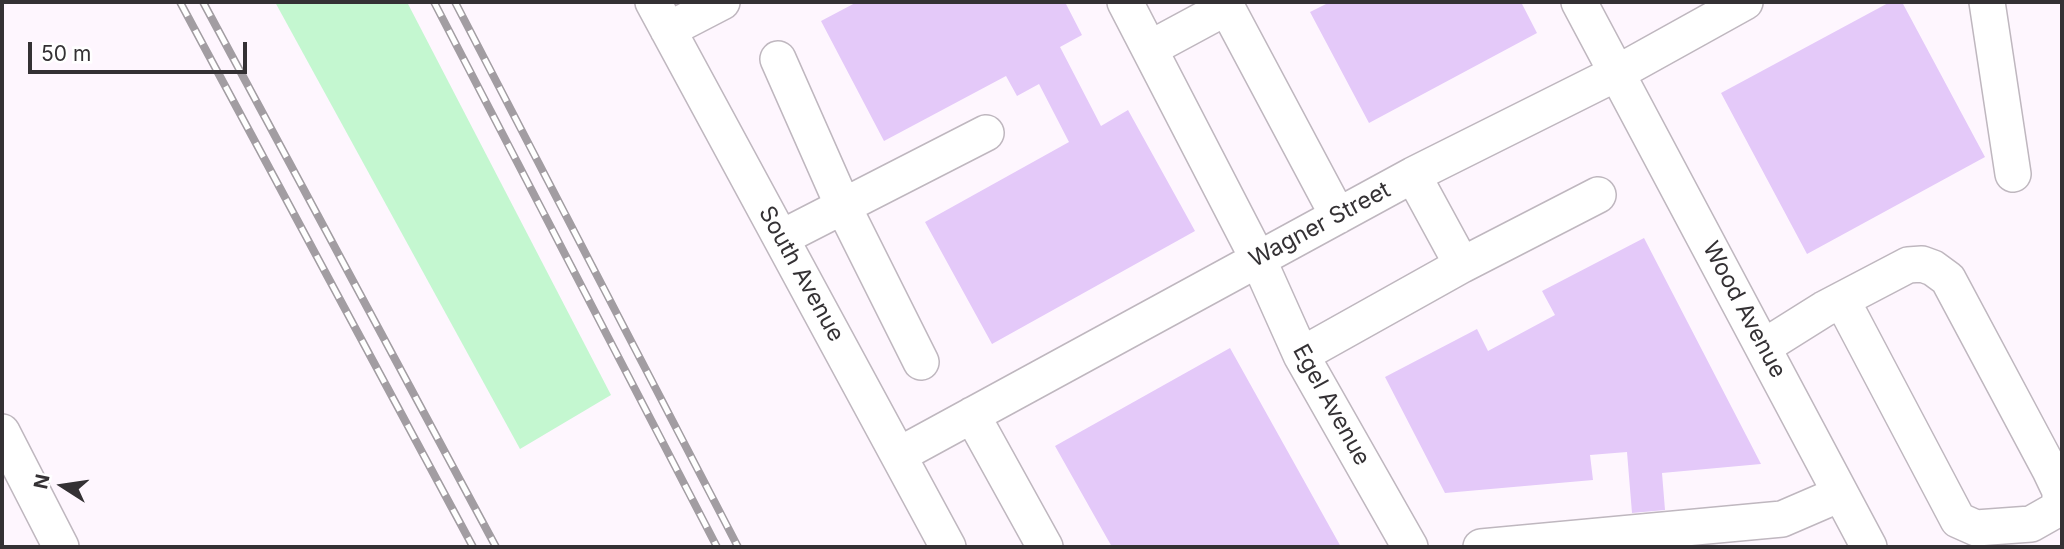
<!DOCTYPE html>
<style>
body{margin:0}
#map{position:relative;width:2064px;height:549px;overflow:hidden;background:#fef6fe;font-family:Inter,sans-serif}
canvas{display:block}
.frame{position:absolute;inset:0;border:4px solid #343134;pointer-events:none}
.north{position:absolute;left:28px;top:451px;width:70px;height:70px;-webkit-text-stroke:5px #fff;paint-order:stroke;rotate:282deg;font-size:19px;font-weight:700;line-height:28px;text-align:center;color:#343134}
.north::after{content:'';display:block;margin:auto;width:24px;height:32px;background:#343134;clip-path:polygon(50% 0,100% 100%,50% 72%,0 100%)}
.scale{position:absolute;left:28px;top:42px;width:219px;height:32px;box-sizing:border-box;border:4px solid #343134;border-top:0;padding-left:9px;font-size:21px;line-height:24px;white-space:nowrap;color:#343134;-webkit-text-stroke:5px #fff;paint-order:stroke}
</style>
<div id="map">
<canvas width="2064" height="549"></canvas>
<div class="frame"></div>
<div class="north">N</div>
<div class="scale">50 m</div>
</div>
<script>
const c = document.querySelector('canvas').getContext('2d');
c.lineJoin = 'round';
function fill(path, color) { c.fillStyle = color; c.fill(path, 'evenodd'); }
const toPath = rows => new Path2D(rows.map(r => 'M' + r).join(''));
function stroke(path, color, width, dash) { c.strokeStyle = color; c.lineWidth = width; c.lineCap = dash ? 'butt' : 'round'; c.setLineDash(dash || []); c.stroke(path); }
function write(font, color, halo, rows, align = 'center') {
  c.font = font + ' Inter,sans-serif'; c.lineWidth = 6; c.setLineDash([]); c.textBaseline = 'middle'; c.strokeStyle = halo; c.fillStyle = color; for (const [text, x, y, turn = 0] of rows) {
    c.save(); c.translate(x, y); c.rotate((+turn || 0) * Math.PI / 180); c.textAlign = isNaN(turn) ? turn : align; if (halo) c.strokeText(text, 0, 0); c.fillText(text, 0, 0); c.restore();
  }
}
const green = toPath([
 [275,2,407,2,611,395,520,449]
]);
const building = toPath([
 [857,2,1065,2,1082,35,1060,47,1101,126,1128,110,1195,231,992,344,925,222,1069,142,1039,84,1017,96,1006,76,884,141,821,21],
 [1330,2,1521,2,1537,33,1369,123,1310,12],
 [1890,2,1902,2,1985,157,1807,254,1721,93],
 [1644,238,1761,464,1662,473,1665,510,1632,513,1627,452,1590,455,1593,480,1445,493,1385,377,1477,329,1488,351,1555,315,1542,291],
 [1230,348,1341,547,1112,547,1055,446]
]);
const minor = toPath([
 [653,2,948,547],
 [1125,2,1258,259,1301,355,1410,547],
 [1224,2,1338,216],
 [1579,2,1869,547],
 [1987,2,2013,174],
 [668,30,722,2],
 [1151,48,1227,7],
 [778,59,843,206,921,362],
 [1413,175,1462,265,1598,195],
 [781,238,986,133],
 [1765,346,1824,309,1908,265,1922,264,1933,268,1948,279,2050,470,2060,491,2060,504,2054,511,2031,524,1976,528,1958,520,1843,302],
 [1301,355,1462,265],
 [972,415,1045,547],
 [2,432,61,547],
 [899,455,1413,175,1617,73,1745,2],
 [1481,547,1782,519,1840,494]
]);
const rail = toPath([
 [180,2,473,547],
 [203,2,496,547],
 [434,2,717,547],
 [455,2,738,547]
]);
const streetNames = [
 ["Wagner Street",1320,225,-28],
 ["South Avenue",801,274,61],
 ["Wood Avenue",1744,310,62],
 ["Egel Avenue",1331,405,61]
];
fill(green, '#c4f7d0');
fill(building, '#e4c9f9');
stroke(minor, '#bfb7bf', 38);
stroke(minor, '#fff', 35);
stroke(rail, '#a29da2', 8);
stroke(rail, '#fff', 5, [16]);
write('23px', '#343134', '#fff', streetNames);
</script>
